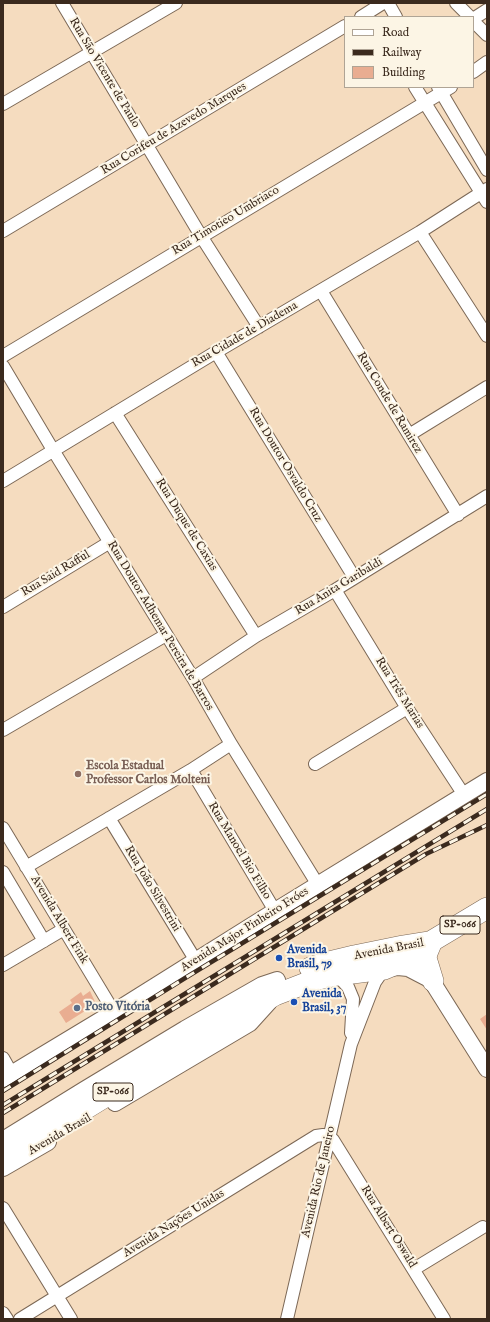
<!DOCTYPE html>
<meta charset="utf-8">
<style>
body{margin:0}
#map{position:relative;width:490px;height:1322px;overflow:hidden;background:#f5dcbf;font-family:"IM FELL English",serif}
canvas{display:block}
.frame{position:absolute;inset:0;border:4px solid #3b2a1e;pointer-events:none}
.legend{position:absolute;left:344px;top:16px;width:130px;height:72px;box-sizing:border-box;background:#fcf5e5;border:1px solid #afa495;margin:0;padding:5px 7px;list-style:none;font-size:12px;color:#3b2a1e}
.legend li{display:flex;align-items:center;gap:8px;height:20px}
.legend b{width:20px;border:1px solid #afa495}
</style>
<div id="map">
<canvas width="490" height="1322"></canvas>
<div class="frame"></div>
<ul class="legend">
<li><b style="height:5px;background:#fff"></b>Road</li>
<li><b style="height:5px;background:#3b2a1e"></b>Railway</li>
<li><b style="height:11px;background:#e9ad91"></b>Building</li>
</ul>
</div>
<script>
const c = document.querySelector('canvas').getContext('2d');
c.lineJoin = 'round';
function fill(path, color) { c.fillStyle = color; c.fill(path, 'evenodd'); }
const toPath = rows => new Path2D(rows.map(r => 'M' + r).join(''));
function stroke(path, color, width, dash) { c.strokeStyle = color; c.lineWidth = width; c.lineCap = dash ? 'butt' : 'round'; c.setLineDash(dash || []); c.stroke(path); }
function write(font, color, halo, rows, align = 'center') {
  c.font = font + ' "IM FELL English",serif'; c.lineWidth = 4; c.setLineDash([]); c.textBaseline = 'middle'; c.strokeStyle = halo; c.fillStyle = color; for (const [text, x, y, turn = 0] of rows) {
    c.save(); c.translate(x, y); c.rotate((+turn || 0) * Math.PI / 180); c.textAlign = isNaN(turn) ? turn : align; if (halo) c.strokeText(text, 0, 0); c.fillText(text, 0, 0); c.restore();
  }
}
const building = toPath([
 [90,991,96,1004,66,1023,59,1012,72,1003,70,1000,81,992,83,996],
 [487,1014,487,1030,480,1019]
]);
const street = toPath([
 [62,3,201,236,259,327],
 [388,3,396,17],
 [456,3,470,17],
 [361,17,383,3],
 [473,19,487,10],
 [473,21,487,35],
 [473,72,487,62],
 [415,87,487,202],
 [438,87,487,170],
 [3,104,176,3],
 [3,231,345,26],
 [420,232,487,336],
 [321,291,458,515],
 [216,352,354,577],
 [3,356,451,87],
 [3,366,53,450,193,678,231,744,318,885],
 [115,413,256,636],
 [409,435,487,387],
 [3,481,216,352,420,232,487,189],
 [335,590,407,708,464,795],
 [3,607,110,542],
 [193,678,256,636,335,590,487,496],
 [3,730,166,635],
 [315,764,407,708],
 [191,770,275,911],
 [109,818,196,961],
 [3,828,114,1012],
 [26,867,191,770,231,744],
 [3,872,44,941],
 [3,965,64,929],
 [337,975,348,987,353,999,351,1033],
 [3,1058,12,1074],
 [3,1208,71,1319],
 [414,1269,483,1227],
 [3,1313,7,1319],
 [20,1319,316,1136,323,1135,329,1136,333,1140,444,1319],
 [287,1319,351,1044,375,982,384,969]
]);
const secondary = toPath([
 [389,968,398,967,408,968,433,981],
 [426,972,487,1069],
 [3,1079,114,1012,275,911,487,781],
 [115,1103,250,1023,269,1002],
 [3,1140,84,1090,185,1029,262,985,277,980],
 [3,1168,48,1142]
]);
const highway = toPath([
 [432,941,427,953,426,958,433,981],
 [310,968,325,963,354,956,403,946,428,942],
 [3,1149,29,1142,51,1130,220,1026,275,995,314,980,337,975,384,969,415,956,432,941,487,908]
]);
const rail = toPath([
 [3,1091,190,975,487,794],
 [3,1105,487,809],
 [3,1113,426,854,487,825]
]);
const markers = [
 [78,774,4,"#8d6e63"],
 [279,958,4,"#1a4fb4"],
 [294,1002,4,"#1a4fb4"],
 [77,1008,4,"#5c6f8a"]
];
const shields = [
 [460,925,40],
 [113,1092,40]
];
const shieldNames = [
 ["SP-066",460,925],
 ["SP-066",113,1092]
];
const streetNames = [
 ["Rua São Vicente de Paulo",104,73,59],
 ["Rua Corifeu de Azevedo Marques",174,129,-31],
 ["Rua Timotieo Umbriaco",226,221,-31],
 ["Rua Cidade de Diadema",245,335,-30],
 ["Rua Conde de Ramirez",389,403,59],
 ["Rua Doutor Osvaldo Cruz",285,465,59],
 ["Rua Duque de Caxias",186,525,58],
 ["Rua Said Rafful",56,574,-31],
 ["Rua Anita Garibaldi",339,587,-31],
 ["Rua Doutor Adhemar Pereira de Barros",160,626,59],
 ["Rua Três Marias",399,693,58],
 ["Rua Manoel Bio Filho",239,851,59],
 ["Rua João Silvestrini",152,889,59],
 ["Avenida Albert Fink",59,920,59],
 ["Avenida Major Pinheiro Fróes",245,930,-32],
 ["Avenida Brasil",389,950,-11],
 ["Avenida Brasil",60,1135,-30],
 ["Avenida Rio de Janeiro",319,1182,-77],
 ["Avenida Nações Unidas",174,1224,-32],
 ["Rua Albert Oswald",388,1227,58]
];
const educationNames = [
 ["Escola Estadual",86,767],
 ["Professor Carlos Molteni",86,781]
];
const transitNames = [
 ["Avenida",287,951],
 ["Brasil, 79",287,965],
 ["Avenida",302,995],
 ["Brasil, 37",302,1009]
];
const serviceNames = [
 ["Posto Vitória",85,1008]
];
fill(building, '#e9ad91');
stroke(street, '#7c6856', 14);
stroke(secondary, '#7c6856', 18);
stroke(highway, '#7c6856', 22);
stroke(street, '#fff', 12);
stroke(secondary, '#fff', 16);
stroke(highway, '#fff', 21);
stroke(rail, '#3b2a1e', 4.5);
stroke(rail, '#fcf5e5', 3, [9]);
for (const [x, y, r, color] of markers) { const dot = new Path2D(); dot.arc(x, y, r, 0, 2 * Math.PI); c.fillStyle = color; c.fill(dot); stroke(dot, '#fcf5e5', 1.5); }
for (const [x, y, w] of shields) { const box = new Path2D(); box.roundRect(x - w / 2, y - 9, w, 18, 3); c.fillStyle = '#fcf5e5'; c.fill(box); stroke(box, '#3b2a1e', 1); }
write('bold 11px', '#3b2a1e', null, shieldNames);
write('12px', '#3b2a1e', '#fcf5e5', streetNames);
write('bold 12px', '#785e54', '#fcf5e5', educationNames, 'left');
write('bold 12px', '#164399', '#fcf5e5', transitNames, 'left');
write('bold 12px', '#4e5e75', '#fcf5e5', serviceNames, 'left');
</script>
